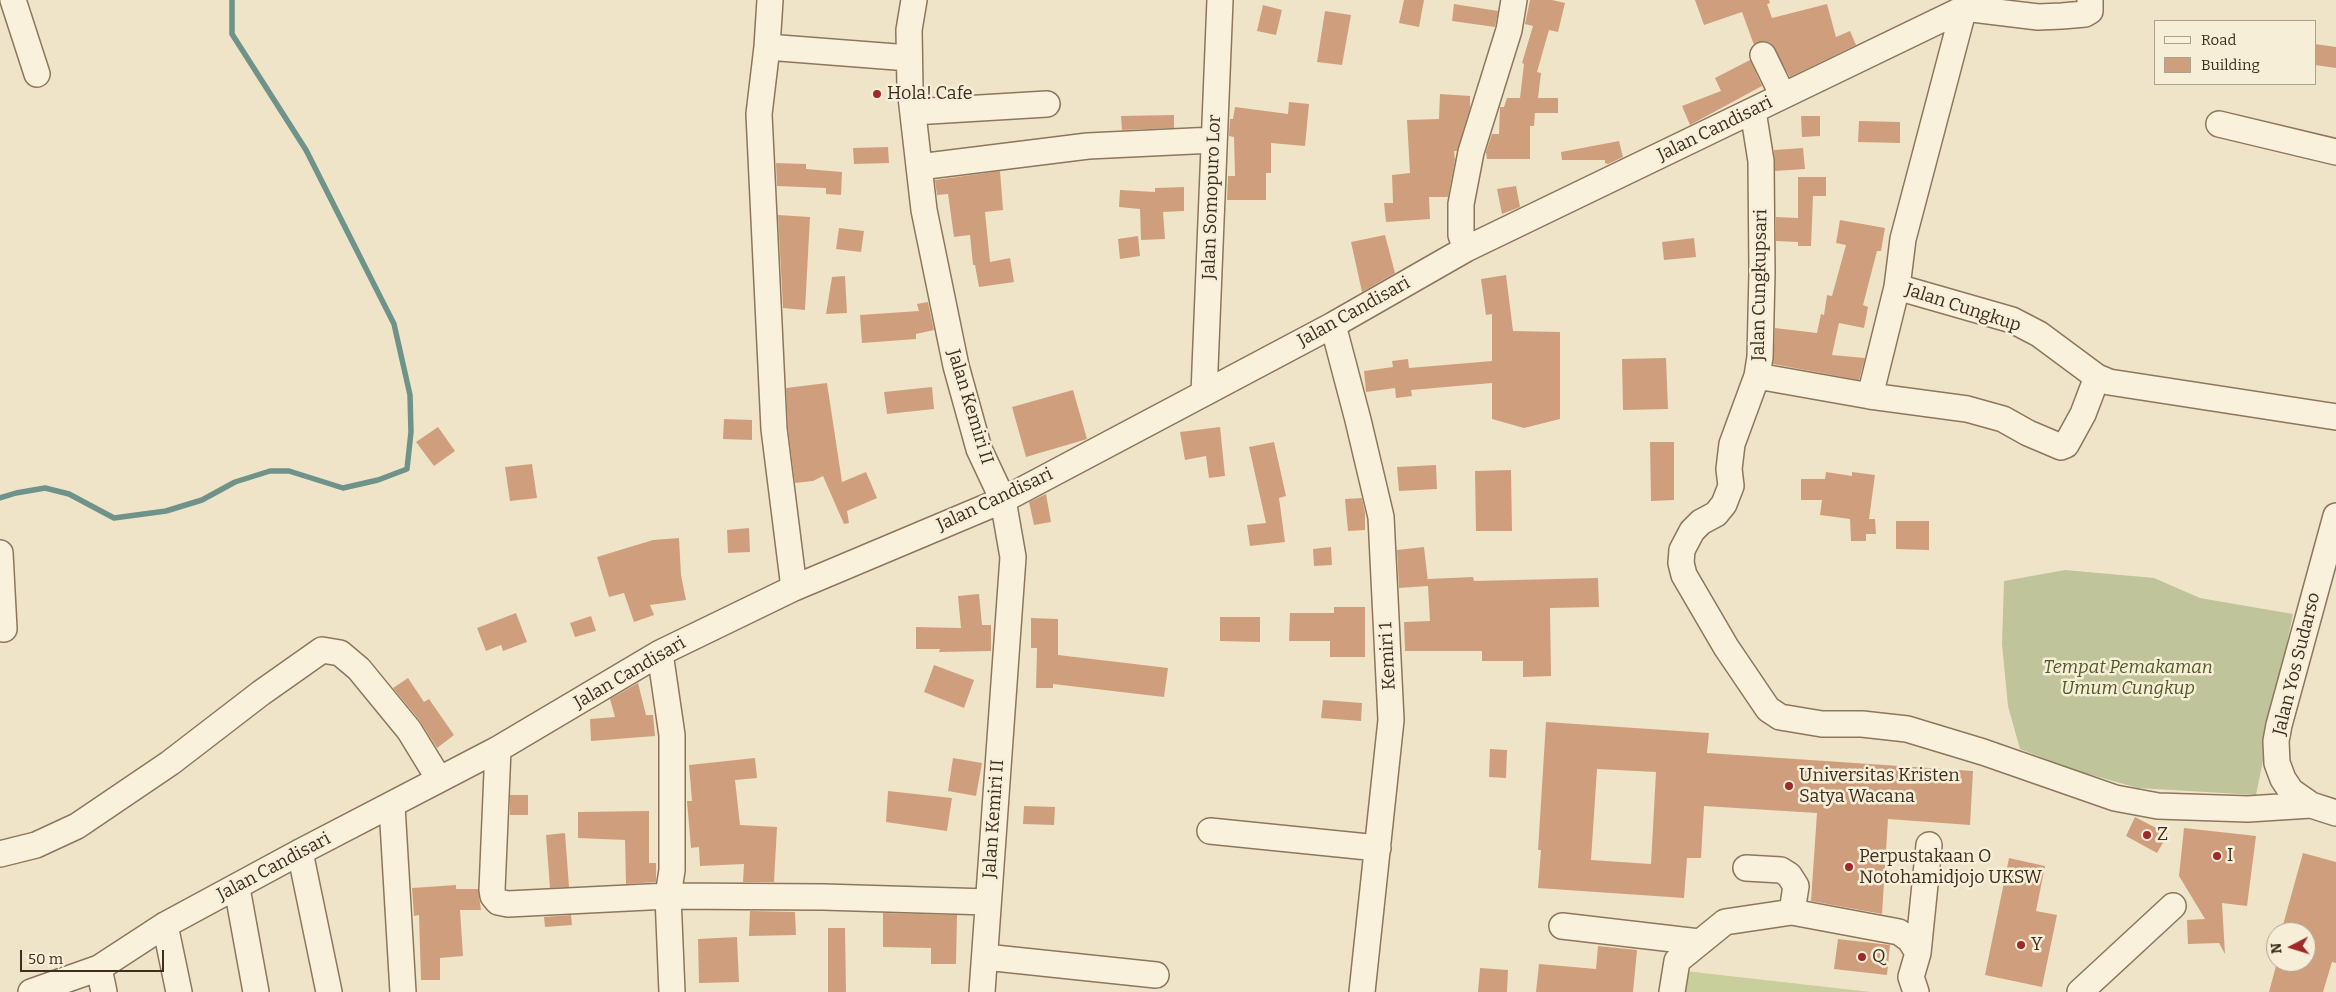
<!DOCTYPE html>
<style>
body{margin:0}
#map{position:relative;width:2336px;height:992px;overflow:hidden;background:#f0e4c8;font-family:Bitter,serif}
canvas{display:block}
.legend{position:absolute;left:2154px;top:20px;width:162px;height:65px;box-sizing:border-box;background:#f7eed8;border:1px solid #ada18e;margin:0;padding:6px 9px;list-style:none;font-size:15px;color:#3d2e20}
.legend li{display:flex;align-items:center;gap:10px;height:25px}
.legend b{width:25px;border:1px solid #ada18e}
.north{position:absolute;left:2266px;top:922px;width:50px;height:50px;box-sizing:border-box;background:#f7eed8;border:1px solid #ada18e;border-radius:50%;rotate:265deg;font-size:14px;font-weight:700;line-height:20px;text-align:center;color:#3d2e20}
.north::after{content:'';display:block;margin:auto;width:18px;height:22px;background:#9e2a2b;clip-path:polygon(50% 0,100% 100%,50% 72%,0 100%)}
.scale{position:absolute;left:20px;top:950px;width:144px;height:22px;box-sizing:border-box;border:2px solid #3d2e20;border-top:0;padding-left:6px;font-size:15px;line-height:18px;white-space:nowrap;color:#3d2e20;-webkit-text-stroke:4px #f7eed8;paint-order:stroke}
</style>
<div id="map">
<canvas width="2336" height="992"></canvas>
<ul class="legend">
<li><b style="height:6px;background:#faf1dc"></b>Road</li>
<li><b style="height:14px;background:#cf9f7d"></b>Building</li>
</ul>
<div class="north">N</div>
<div class="scale">50 m</div>
</div>
<script>
const c = document.querySelector('canvas').getContext('2d');
c.lineJoin = 'round';
function fill(path, color) { c.fillStyle = color; c.fill(path, 'evenodd'); }
const toPath = rows => new Path2D(rows.map(r => 'M' + r).join(''));
function stroke(path, color, width, dash) { c.strokeStyle = color; c.lineWidth = width; c.lineCap = dash ? 'butt' : 'round'; c.setLineDash(dash || []); c.stroke(path); }
function write(font, color, halo, rows, align = 'center') {
  c.font = font + ' Bitter,serif'; c.lineWidth = 5; c.setLineDash([]); c.textBaseline = 'middle'; c.strokeStyle = halo; c.fillStyle = color; for (const [text, x, y, turn = 0] of rows) {
    c.save(); c.translate(x, y); c.rotate((+turn || 0) * Math.PI / 180); c.textAlign = isNaN(turn) ? turn : align; if (halo) c.strokeText(text, 0, 0); c.fillText(text, 0, 0); c.restore();
  }
}
const green = toPath([
 [1685,971,1871,992,1683,992]
]);
const cemetery = toPath([
 [2065,570,2154,578,2200,598,2293,614,2256,795,2138,788,2074,770,2020,749,2008,706,2002,644,2004,581]
]);
const stream = toPath([
 [0,498,16,493,45,488,69,494,114,518,166,511,202,500,235,482,270,471,289,471,343,488,378,480,407,469,411,432,410,395,394,324,306,150,232,34,232,0]
]);
const building = toPath([
 [1404,0,1424,0,1419,27,1399,23],
 [1530,0,1552,0,1565,3,1558,32,1549,30,1537,72,1541,73,1538,98,1558,98,1558,113,1535,113,1534,126,1530,126,1530,159,1487,159,1486,152,1492,134,1499,134,1500,107,1504,107,1507,98,1520,98,1524,64,1522,63,1533,26,1525,24],
 [1695,0,1769,0,1770,3,1767,4,1772,18,1827,4,1836,37,1850,31,1856,45,1790,77,1771,43,1764,41,1754,45,1742,12,1704,25],
 [1454,4,1498,11,1495,27,1452,21],
 [1263,5,1282,10,1276,35,1257,31],
 [1325,11,1351,15,1342,65,1317,62],
 [2315,44,2336,47,2336,68,2315,65],
 [1750,60,1762,86,1690,125,1682,106,1721,91,1715,78],
 [1440,94,1470,96,1470,108,1457,151,1454,151,1455,160,1448,197,1429,197,1430,219,1386,222,1384,203,1393,203,1392,175,1410,173,1407,120,1439,119],
 [1289,102,1309,104,1305,146,1271,143,1271,173,1266,173,1266,200,1227,200,1228,176,1235,176,1234,137,1229,136,1230,119,1233,119,1235,107,1288,114],
 [1174,115,1174,128,1122,130,1121,116],
 [1801,116,1820,116,1820,136,1802,137],
 [1859,121,1900,122,1900,143,1858,142],
 [1619,141,1623,157,1608,164,1605,163,1605,160,1562,160,1561,152],
 [888,147,889,163,854,164,853,148],
 [1803,148,1805,169,1775,171,1774,150],
 [776,163,806,164,806,169,842,172,841,195,826,194,826,188,777,186],
 [1000,171,1003,210,985,212,990,262,1010,258,1014,282,979,287,975,265,973,265,970,235,954,237,948,194,937,195,935,180],
 [1798,177,1826,177,1826,196,1813,196,1811,246,1798,246,1798,242,1776,241,1776,217,1798,218],
 [1516,186,1520,207,1502,214,1497,189],
 [1184,187,1184,211,1163,212,1165,239,1141,240,1140,209,1119,207,1120,190,1155,192,1155,188],
 [778,215,810,217,805,310,783,308],
 [1840,220,1885,228,1881,251,1877,251,1863,305,1868,307,1864,328,1839,323,1832,355,1865,358,1859,380,1773,364,1775,328,1817,333,1821,314,1824,315,1827,295,1832,296,1846,245,1836,243],
 [839,228,864,231,861,252,836,249],
 [1385,235,1395,273,1362,292,1351,242],
 [1138,236,1140,256,1120,259,1118,239],
 [1694,238,1696,257,1664,260,1662,242],
 [1506,275,1513,331,1560,332,1560,419,1524,428,1492,419,1492,383,1411,390,1412,396,1396,398,1395,388,1366,392,1364,371,1393,367,1392,361,1408,359,1409,368,1492,361,1492,314,1486,315,1481,279],
 [845,276,847,313,826,314,832,277],
 [928,302,934,330,916,334,916,339,862,343,860,315,919,311,917,304],
 [1666,358,1668,409,1623,410,1622,359],
 [827,383,842,482,866,472,877,498,847,511,849,523,844,524,823,476,813,481,795,483,788,428,786,388],
 [932,387,934,409,887,414,884,392],
 [1073,390,1087,439,1026,457,1012,407],
 [724,419,752,420,752,440,723,439],
 [438,427,455,451,434,466,416,442],
 [1220,427,1225,476,1209,478,1206,456,1185,460,1180,432],
 [1274,442,1286,496,1279,498,1285,542,1250,546,1247,525,1266,523,1249,447],
 [1650,442,1674,442,1674,500,1651,501],
 [532,464,537,498,510,501,505,467],
 [1436,465,1437,489,1399,491,1397,467],
 [1511,470,1512,531,1476,531,1475,471],
 [1826,472,1852,476,1852,472,1875,475,1869,519,1875,519,1876,534,1866,534,1866,541,1851,541,1850,519,1820,515,1822,500,1801,500,1801,479,1825,479],
 [1046,494,1051,522,1034,525,1029,502],
 [1362,498,1365,513,1365,530,1348,531,1345,499],
 [1896,521,1929,521,1929,550,1896,549],
 [749,528,750,552,728,553,727,530],
 [679,538,681,575,686,600,650,605,654,615,634,622,624,593,609,597,597,557,653,540],
 [1331,547,1332,565,1314,566,1313,549],
 [1424,547,1428,582,1428,579,1473,577,1474,581,1598,578,1599,607,1550,608,1551,676,1523,677,1523,661,1482,661,1482,651,1405,651,1404,622,1430,621,1428,586,1399,588,1397,550],
 [979,594,982,625,991,625,991,651,939,652,940,649,916,649,916,627,961,628,958,596],
 [1334,607,1365,607,1365,657,1330,657,1330,641,1289,641,1290,613,1334,613],
 [516,613,527,642,503,651,501,645,486,651,477,628],
 [591,616,596,631,575,637,570,623],
 [1220,617,1260,617,1260,642,1220,641],
 [1031,618,1058,619,1058,655,1168,668,1164,697,1053,684,1053,688,1036,688,1037,648,1031,648],
 [934,665,974,680,964,708,924,692],
 [408,678,424,702,429,699,454,735,437,748,420,721,393,688],
 [638,683,646,715,653,715,655,736,591,741,590,719,615,717,610,699],
 [1323,700,1362,703,1361,721,1321,718],
 [1546,722,1709,733,1707,753,1973,771,1970,825,1888,819,1882,914,1811,901,1817,813,1704,806,1701,858,1687,858,1684,898,1538,888,1541,850,1538,850],
 [1597,769,1656,772,1651,864,1591,860],
 [1490,749,1507,750,1506,778,1489,777],
 [755,758,757,778,735,780,740,825,777,827,774,882,743,882,744,864,700,866,699,847,691,848,687,801,692,801,689,765],
 [953,758,982,763,976,796,948,791],
 [888,791,952,798,947,831,886,822],
 [510,795,528,795,528,815,510,815],
 [1024,806,1055,807,1054,825,1023,824],
 [649,811,649,863,656,863,656,882,626,884,625,840,578,838,578,812],
 [2135,817,2168,834,2157,853,2126,836],
 [2184,828,2256,836,2247,906,2222,903,2225,954,2219,943,2188,944,2187,920,2205,919,2179,876],
 [565,833,569,887,550,888,546,835],
 [2303,853,2336,862,2336,963,2332,962,2323,992,2269,992,2277,962,2306,962,2306,932,2281,932],
 [2009,858,2045,866,2036,911,2057,915,2042,987,1985,975],
 [456,885,456,889,478,889,481,910,460,910,463,956,440,958,440,980,421,980,419,915,414,916,412,888],
 [750,911,795,912,796,935,749,936],
 [883,913,957,915,956,964,931,964,931,948,883,947],
 [571,915,572,925,545,927,544,917],
 [828,928,845,928,846,992,828,992],
 [737,937,739,982,699,983,698,939],
 [1838,939,1890,945,1887,975,1834,969],
 [1598,946,1637,950,1633,992,1536,992,1539,964,1596,969],
 [1480,968,1508,970,1507,992,1478,992]
]);
const minor = toPath([
 [13,0,37,74],
 [770,0,767,47,759,114,774,429,794,588],
 [914,0,909,30,910,88,924,210,956,366,979,449,1003,500,1013,557,982,992],
 [1966,0,1903,239,1897,287,2012,320,2039,334,2097,377,2109,382,2336,417],
 [1964,8,2038,17,2062,16,2085,14,2090,11,2090,0],
 [767,47,909,58],
 [1763,55,1783,96],
 [1753,111,1761,161,1762,273,1760,357,1757,376,1870,396,1967,409,2003,419,2028,433,2061,447,2066,445,2083,414,2097,377],
 [913,112,1047,104],
 [2219,124,2336,152],
 [919,167,1088,146,1214,140],
 [1466,249,1461,235,1461,204,1471,152,1509,30,1514,0],
 [1333,325,1358,420,1381,517,1391,720,1362,992],
 [1757,376,1732,444,1729,469,1731,486,1724,504,1716,514,1701,522,1692,531,1682,550,1681,563,1684,575,1726,647,1768,709,1780,717,1822,724,1862,724,1907,729,1983,752,2115,798,2158,806,2248,809,2311,805],
 [1204,393,1220,0],
 [1870,396,1897,287],
 [2336,516,2279,725,2276,741,2277,763,2283,779,2291,791,2311,805,2336,813],
 [0,553,4,629],
 [660,653,672,735,672,870,668,896,672,992],
 [498,749,492,890,493,896,498,902,508,904,668,896,823,897,988,902],
 [392,806,403,992],
 [1210,831,1378,848],
 [300,852,329,992],
 [0,854,36,845,77,826,170,763,261,693,322,650,340,653,359,669,409,730,439,779],
 [1746,868,1781,870,1789,875,1796,886,1792,912],
 [237,888,256,992],
 [165,925,179,992],
 [1562,926,1699,942],
 [1918,953,1929,845],
 [985,957,1156,975],
 [99,968,104,992],
 [31,992,99,968,165,925,300,852,498,749,660,653,794,588,1003,500,1333,325,1466,249,1963,9],
 [1672,992,1677,961,1725,922,1792,912,1899,932,1910,940,1918,953,1911,977,1916,992],
 [2080,992,2173,906]
]);
const markers = [
 [877,94,5,"#9e2a2b"],
 [1789,786,5,"#9e2a2b"],
 [2147,835,5,"#9e2a2b"],
 [2217,856,5,"#9e2a2b"],
 [1849,867,5,"#9e2a2b"],
 [2021,945,5,"#9e2a2b"],
 [1862,957,5,"#9e2a2b"]
];
const poiNames = [
 ["Hola! Cafe",887,94],
 ["Universitas Kristen",1799,776],
 ["Satya Wacana",1799,797],
 ["Z",2157,835],
 ["I",2227,856],
 ["Perpustakaan O",1859,857],
 ["Notohamidjojo UKSW",1859,878],
 ["Y",2031,945],
 ["Q",1872,957]
];
const streetNames = [
 ["Jalan Candisari",1715,129,-26],
 ["Jalan Somopuro Lor",1212,197,-88],
 ["Jalan Cungkupsari",1760,285,-89],
 ["Jalan Cungkup",1963,308,18],
 ["Jalan Candisari",1354,312,-29],
 ["Jalan Kemiri II",970,407,73],
 ["Jalan Candisari",995,500,-25],
 ["Kemiri 1",1388,656,-93],
 ["Jalan Yos Sudarso",2297,664,-76],
 ["Jalan Candisari",630,673,-30],
 ["Jalan Kemiri II",994,819,-86],
 ["Jalan Candisari",274,867,-28]
];
const parkNames = [
 ["Tempat Pemakaman",2128,668],
 ["Umum Cungkup",2128,689]
];
fill(green, '#c9cf9b');
fill(cemetery, '#bfc49a');
stroke(stream, '#6f938a', 5.5);
fill(building, '#cf9f7d');
stroke(minor, '#8d765c', 28);
stroke(minor, '#faf1dc', 25);
for (const [x, y, r, color] of markers) { const dot = new Path2D(); dot.arc(x, y, r, 0, 2 * Math.PI); c.fillStyle = color; c.fill(dot); stroke(dot, '#f7eed8', 2); }
write('18px', '#3d2e20', '#f7eed8', poiNames, 'left');
write('18px', '#3d2e20', '#f7eed8', streetNames);
write('italic 18px', '#4d5a26', '#f7eed8', parkNames);
</script>
